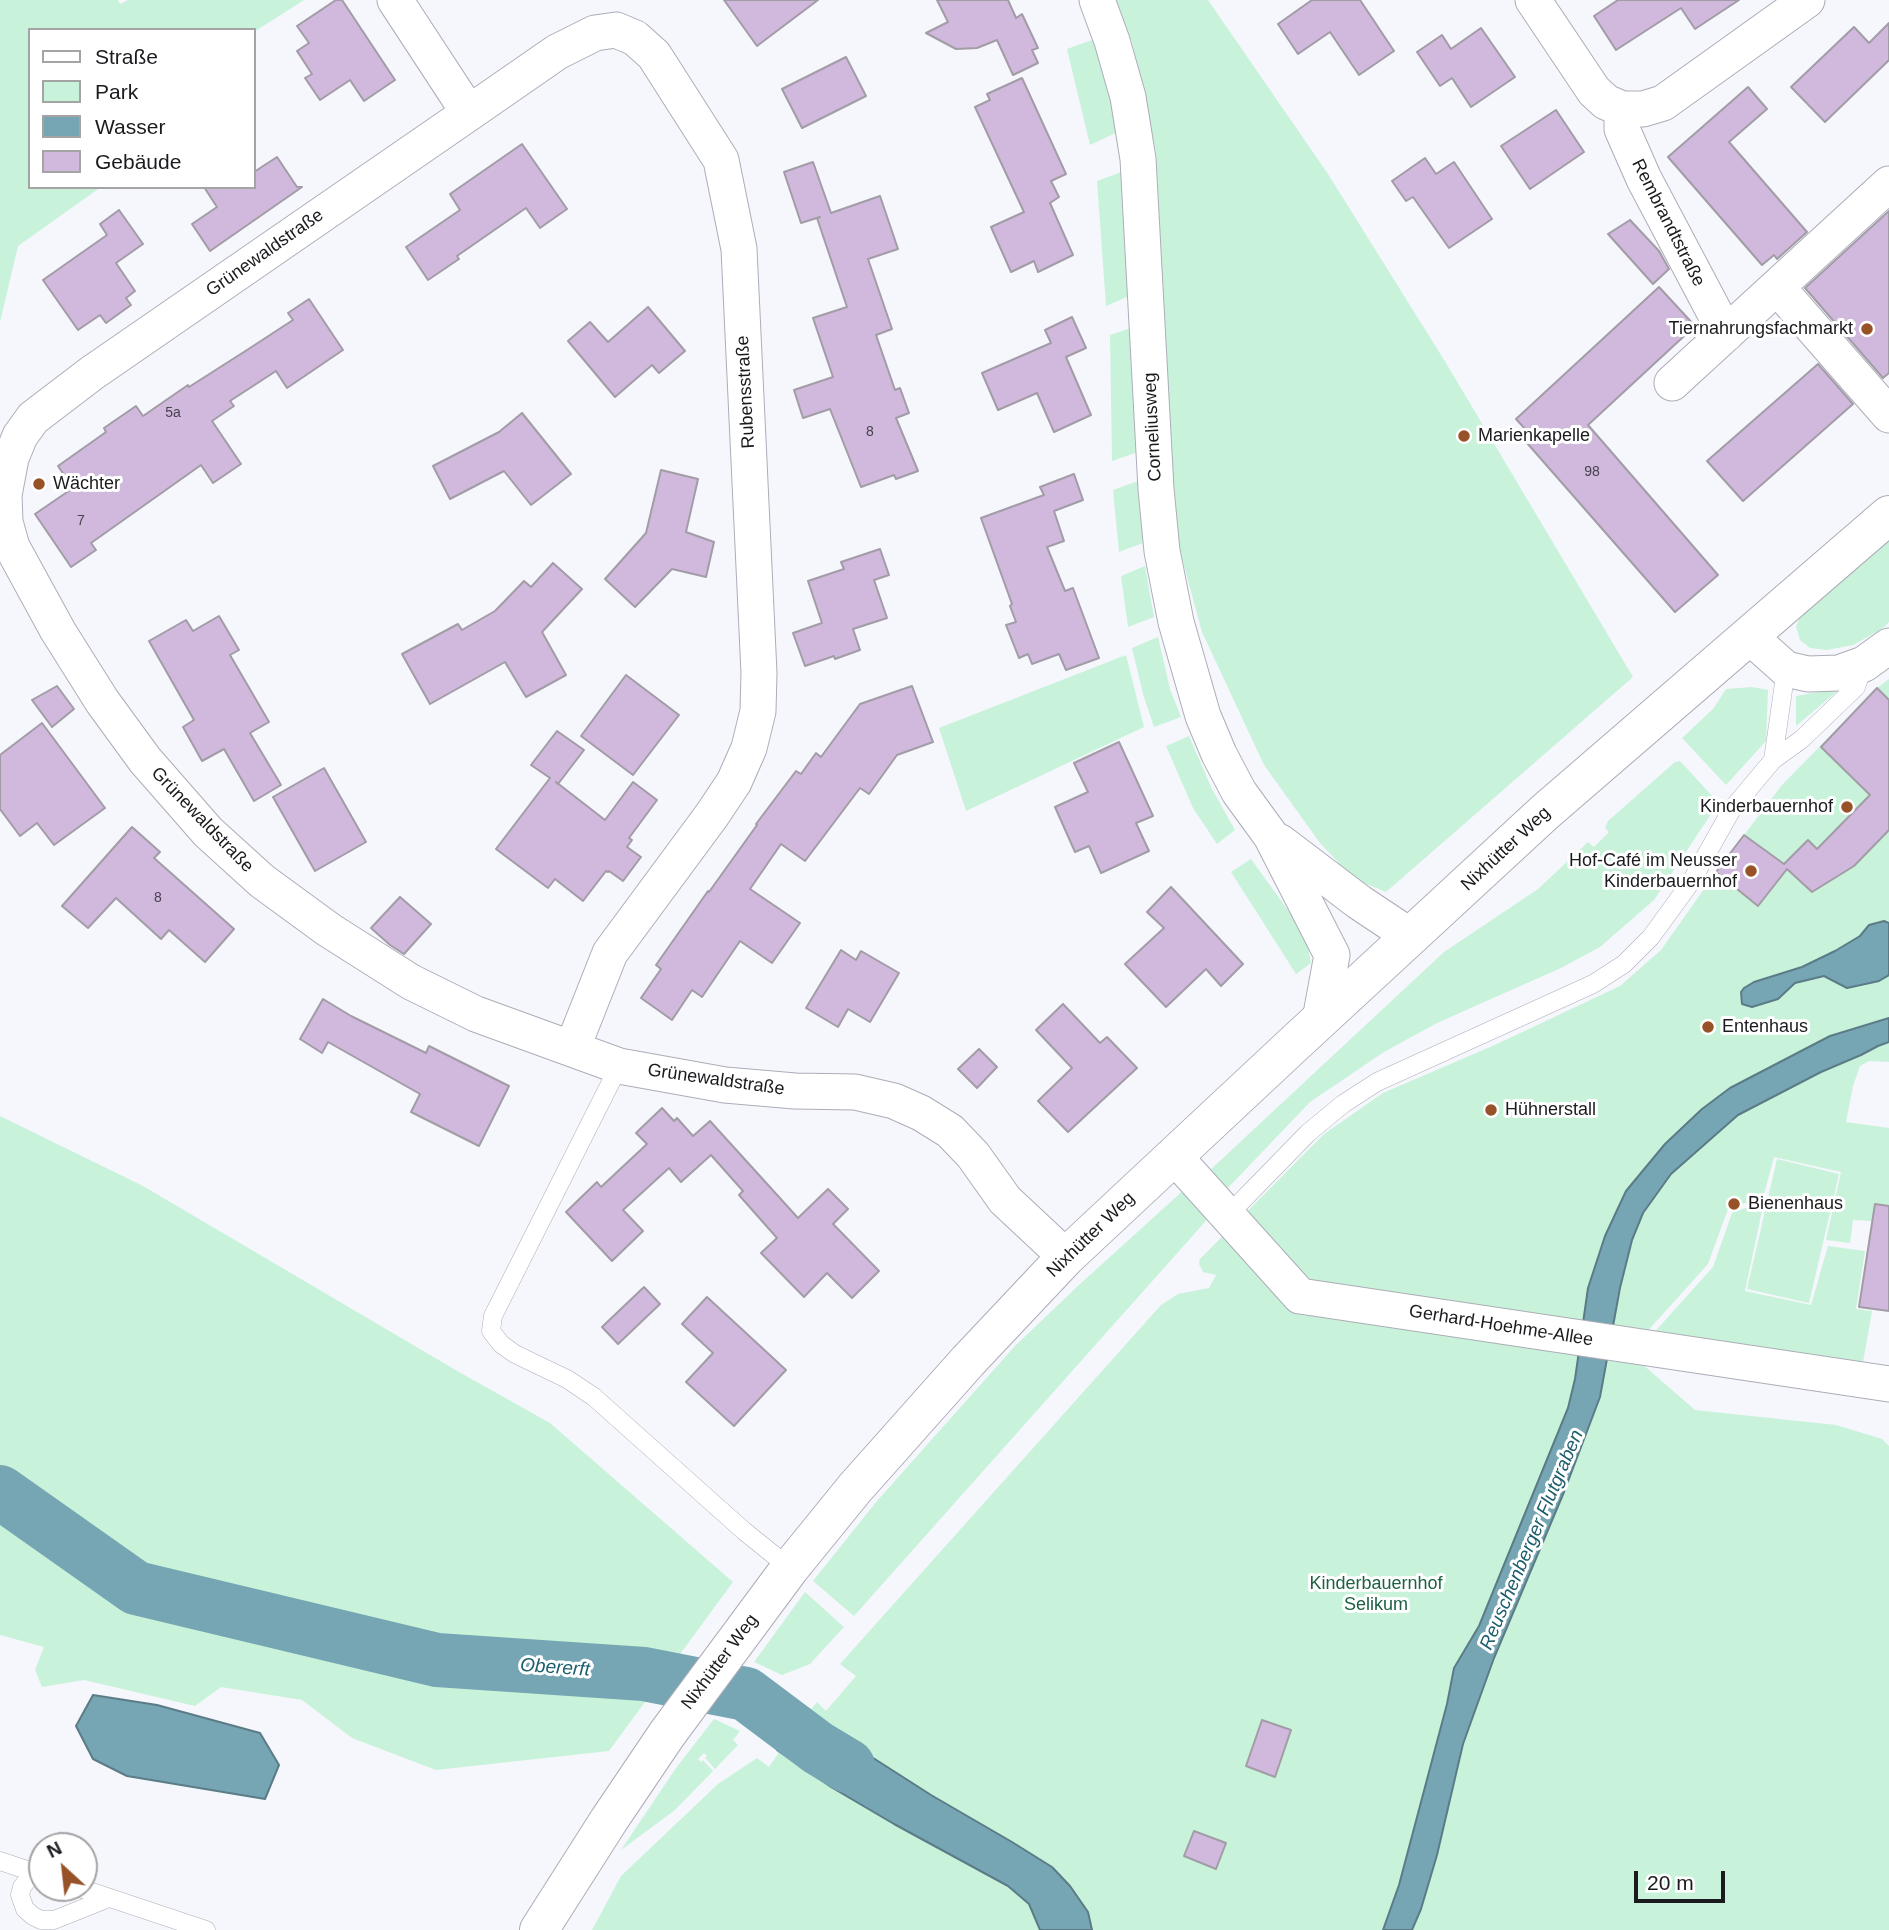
<!DOCTYPE html>
<meta charset="utf-8">
<style>
body{margin:0}
#map{position:relative;width:1889px;height:1930px;overflow:hidden;background:#f6f6fd;font-family:Arial,sans-serif}
canvas{display:block}
.legend{position:absolute;left:28px;top:28px;width:228px;height:161px;box-sizing:border-box;background:#fff;border:2px solid #a4a4a5;margin:0;padding:9px 12px;list-style:none;font-size:21px;color:#1b1b1f}
.legend li{display:flex;align-items:center;gap:14px;height:35px}
.legend b{width:35px;border:2px solid #a4a4a5}
.north{position:absolute;left:28px;top:1832px;width:70px;height:70px;box-sizing:border-box;background:#fff;border:2px solid #a4a4a5;border-radius:50%;rotate:333deg;font-size:19px;font-weight:700;line-height:28px;text-align:center;color:#1b1b1f}
.north::after{content:'';display:block;margin:auto;width:24px;height:32px;background:#975227;clip-path:polygon(50% 0,100% 100%,50% 72%,0 100%)}
.scale{position:absolute;left:1634px;top:1871px;width:91px;height:32px;box-sizing:border-box;border:4px solid #1b1b1f;border-top:0;padding-left:9px;font-size:21px;line-height:24px;white-space:nowrap;color:#1b1b1f;-webkit-text-stroke:5px #fff;paint-order:stroke}
</style>
<div id="map">
<canvas width="1889" height="1930"></canvas>
<ul class="legend">
<li><b style="height:9px;background:#fff"></b>Straße</li>
<li><b style="height:19px;background:#c8f3da"></b>Park</li>
<li><b style="height:19px;background:#76a6b3"></b>Wasser</li>
<li><b style="height:19px;background:#d0b9dd"></b>Gebäude</li>
</ul>
<div class="north">N</div>
<div class="scale">20 m</div>
</div>
<script>
const c = document.querySelector('canvas').getContext('2d');
c.lineJoin = 'round';
function fill(path, color) { c.fillStyle = color; c.fill(path, 'evenodd'); }
const toPath = rows => new Path2D(rows.map(r => 'M' + r).join(''));
function stroke(path, color, width, dash) { c.strokeStyle = color; c.lineWidth = width; c.lineCap = dash ? 'butt' : 'round'; c.setLineDash(dash || []); c.stroke(path); }
function write(font, color, halo, rows, align = 'center') {
  c.font = font + ' Arial,sans-serif'; c.lineWidth = 6; c.setLineDash([]); c.textBaseline = 'middle'; c.strokeStyle = halo; c.fillStyle = color; for (const [text, x, y, turn = 0] of rows) {
    c.save(); c.translate(x, y); c.rotate((+turn || 0) * Math.PI / 180); c.textAlign = isNaN(turn) ? turn : align; if (halo) c.strokeText(text, 0, 0); c.fillText(text, 0, 0); c.restore();
  }
}
const green = toPath([
 [0,0,118,0,120,4,128,0,304,0,254,32,254,30,30,30,30,187,101,187,18,246,0,322],
 [1113,0,1208,0,1328,174,1446,363,1633,677,1386,892,1354,879,1320,843,1264,765,1202,632,1171,518,1156,151,1132,42],
 [1095,39,1120,131,1090,145,1067,49],
 [1127,170,1134,294,1106,306,1097,181],
 [1134,327,1138,452,1112,461,1110,335],
 [1138,481,1143,543,1119,552,1113,490],
 [1889,537,1889,622,1882,629,1853,645,1827,650,1810,648,1800,640,1796,627,1802,612],
 [1145,566,1154,617,1128,627,1121,576],
 [1158,637,1170,689,1181,717,1154,727,1143,694,1132,648],
 [1126,655,1144,727,966,811,939,728],
 [1889,679,1889,1018,1830,1036,1730,1088,1702,1109,1665,1144,1626,1191,1605,1236,1588,1288,1612,1329,1632,1240,1643,1213,1671,1174,1738,1115,1821,1072,1861,1055,1878,1046,1889,1042,1889,1062,1869,1061,1860,1066,1853,1086,1846,1122,1889,1128,1889,1222,1853,1220,1850,1243,1826,1240,1841,1172,1774,1157,1761,1205,1745,1203,1728,1209,1708,1264,1644,1335,1633,1356,1695,1410,1836,1425,1882,1439,1889,1446,1889,1930,1092,1930,1088,1912,1051,1867,1012,1842,931,1795,803,1713,809,1712,817,1702,826,1711,856,1676,840,1664,1161,1305,1178,1294,1209,1288,1216,1275,1203,1272,1199,1264,1200,1259,1324,1134,1383,1093,1497,1044,1620,986,1661,950,1716,872,1782,785,1877,688],
 [1752,687,1768,690,1766,741,1726,785,1682,738,1713,709,1726,689],
 [1841,688,1796,726,1796,696],
 [1189,736,1212,789,1235,830,1217,844,1193,808,1166,746],
 [1680,761,1714,798,1715,808,1654,900,1600,947,1561,968,1437,1023,1384,1052,1310,1102,1225,1191,1208,1172,1444,952,1538,889,1588,842,1594,847,1609,832,1605,828,1608,821,1675,762],
 [1251,859,1295,920,1307,943,1311,963,1296,974,1231,872],
 [0,1116,143,1186,459,1372,550,1423,733,1582,609,1751,436,1770,352,1738,302,1700,221,1687,195,1706,84,1680,42,1687,35,1670,44,1647,0,1635],
 [1777,1159,1839,1174,1809,1303,1747,1289],
 [1186,1188,1212,1214,854,1616,813,1581,877,1501,1015,1346,1079,1285],
 [1745,1208,1762,1211,1745,1291,1811,1305,1828,1246,1865,1251,1856,1309,1872,1311,1862,1368,1650,1337,1713,1267,1732,1213],
 [805,1592,844,1627,810,1664,782,1675,754,1662],
 [714,1719,740,1731,733,1740,738,1745,715,1769,705,1758,707,1756,704,1753,698,1759,701,1762,703,1760,713,1771,675,1810,621,1850,676,1768],
 [777,1750,831,1787,894,1824,1008,1886,1029,1904,1040,1930,592,1930,621,1876,718,1784,757,1758,769,1767,778,1754]
]);
const water = toPath([
 [1884,921,1889,923,1889,975,1879,981,1847,988,1824,976,1795,983,1778,999,1752,1007,1742,1004,1741,992,1744,988,1754,982,1802,967,1835,951,1860,936,1869,925,1884,921],
 [1889,1018,1889,1042,1878,1046,1861,1055,1821,1072,1738,1115,1671,1174,1643,1213,1632,1240,1620,1288,1600,1397,1564,1492,1494,1658,1463,1744,1437,1855,1421,1909,1412,1930,1383,1930,1399,1885,1447,1704,1454,1668,1479,1626,1568,1408,1575,1379,1588,1288,1605,1236,1626,1191,1665,1144,1702,1109,1730,1088,1830,1036,1889,1018],
 [93,1695,157,1705,260,1733,279,1765,265,1799,127,1776,93,1759,76,1726,93,1695],
 [803,1713,931,1795,1012,1842,1052,1867,1070,1886,1088,1912,1092,1930,1040,1930,1029,1904,1008,1886,894,1824,831,1787,777,1750,776,1738,793,1716,803,1713]
]);
const river = toPath([
 [0,1492,136,1588,437,1660,644,1674,746,1694,818,1748,848,1766]
]);
const building = toPath([
 [336,0,342,0,395,80,364,101,350,80,320,100,305,78,312,74,297,51,309,43,297,26,336,0],
 [724,0,818,0,757,46,724,0],
 [937,0,1008,0,1016,18,1022,14,1038,48,1032,50,1038,63,1013,75,997,40,977,48,956,49,926,33,948,22,937,0],
 [1312,0,1360,0,1394,51,1359,75,1330,32,1298,54,1278,24,1312,0],
 [1618,0,1739,0,1695,29,1681,8,1616,50,1594,16,1618,0],
 [1889,23,1889,60,1825,122,1791,87,1854,27,1869,43,1889,23],
 [1481,28,1515,77,1471,107,1452,78,1440,86,1417,52,1442,35,1451,49,1481,28],
 [846,57,866,96,802,128,782,89,846,57],
 [1022,78,1066,174,1051,181,1059,197,1050,203,1073,255,1038,272,1034,261,1011,272,991,227,1024,212,975,107,990,100,987,94,1022,78],
 [1748,87,1767,109,1729,142,1807,232,1777,259,1774,255,1762,265,1668,157,1748,87],
 [1556,110,1584,152,1530,189,1501,146,1556,110],
 [522,144,567,209,540,228,526,208,457,256,459,259,428,280,406,247,460,210,450,194,522,144],
 [277,157,297,187,302,187,210,251,192,224,217,207,204,187,254,187,254,172,277,157],
 [1425,158,1436,174,1454,162,1492,219,1449,248,1413,197,1406,201,1392,181,1425,158],
 [813,162,831,213,880,196,898,249,868,259,892,329,876,335,895,390,900,388,909,413,896,418,918,471,896,479,894,475,861,487,830,409,803,418,794,390,833,377,813,318,847,307,817,218,820,217,801,223,784,172,813,162],
 [119,210,143,244,116,263,135,291,126,298,131,305,106,323,100,315,78,330,43,280,107,235,100,224,119,210],
 [1889,211,1889,373,1883,378,1805,288,1889,211],
 [1630,220,1659,251,1669,269,1653,284,1608,234,1630,220],
 [1659,287,1695,326,1588,425,1718,575,1675,612,1520,435,1526,430,1516,419,1659,287],
 [309,299,343,350,287,388,276,371,230,401,234,406,212,421,241,464,213,483,201,465,91,543,96,550,71,567,35,514,73,488,58,466,106,432,104,428,136,406,143,416,188,385,189,387,247,350,293,320,288,313,309,299],
 [648,307,685,351,659,373,652,365,615,397,568,341,590,322,608,342,648,307],
 [1072,317,1086,348,1066,357,1091,415,1054,432,1037,393,998,410,982,373,1051,343,1045,330,1072,317],
 [1818,364,1853,404,1743,501,1707,461,1818,364],
 [522,413,571,474,531,505,504,471,450,499,433,466,499,432,522,413],
 [661,470,698,479,686,532,714,542,706,577,672,569,635,607,605,579,646,533,661,470],
 [1074,474,1083,500,1054,511,1064,541,1047,547,1065,591,1073,588,1099,658,1066,670,1059,654,1032,664,1028,654,1019,658,1006,625,1016,622,1010,606,1012,604,981,518,1044,495,1040,487,1074,474],
 [880,549,889,575,874,580,887,618,853,629,860,650,835,659,834,656,805,666,793,633,822,623,808,581,844,569,841,562,880,549],
 [553,563,582,589,542,632,566,675,526,697,505,662,430,704,402,654,458,624,462,630,495,611,524,581,531,587,553,563],
 [219,616,239,650,230,655,269,722,250,733,281,785,254,801,224,749,202,761,183,727,194,720,149,641,186,620,193,631,219,616],
 [626,675,679,715,633,775,581,736,626,675],
 [57,686,74,709,52,727,32,700,57,686],
 [912,686,933,742,897,755,869,794,860,788,805,861,781,844,750,889,800,923,772,963,740,941,702,997,692,990,672,1020,641,998,661,969,656,965,708,891,709,892,757,825,756,824,796,771,801,774,816,753,821,757,860,704,912,686],
 [1877,688,1889,700,1889,830,1854,866,1812,892,1787,869,1758,906,1716,872,1744,835,1784,864,1808,840,1817,849,1870,795,1821,747,1877,688],
 [42,723,105,808,54,845,37,823,20,836,0,809,0,755,42,723],
 [557,731,584,750,558,784,556,782,605,820,633,782,657,800,629,838,632,840,627,847,641,857,623,881,609,871,608,872,606,871,583,901,555,879,548,888,496,849,550,778,531,765,557,731],
 [1119,742,1153,816,1136,823,1149,851,1101,873,1089,846,1075,852,1055,807,1088,792,1074,763,1119,742],
 [324,768,366,842,315,871,273,797,324,768],
 [132,827,160,852,154,858,234,929,205,962,169,930,161,939,116,898,88,928,62,906,132,827],
 [1171,887,1243,964,1221,986,1206,969,1166,1007,1125,964,1164,928,1147,912,1171,887],
 [400,897,431,924,404,954,390,945,371,928,400,897],
 [841,950,856,960,861,951,899,973,870,1022,848,1009,838,1027,806,1008,841,950],
 [323,999,351,1016,426,1053,429,1046,509,1086,479,1146,411,1112,420,1094,328,1042,322,1053,300,1039,323,999],
 [1063,1004,1100,1043,1107,1037,1137,1068,1068,1132,1038,1101,1072,1068,1036,1030,1063,1004],
 [979,1049,997,1067,977,1088,958,1069,979,1049],
 [662,1108,674,1121,677,1118,693,1136,710,1121,798,1218,828,1189,848,1209,833,1224,879,1271,852,1298,827,1273,804,1297,761,1253,777,1238,739,1195,743,1191,711,1155,681,1182,669,1168,623,1210,643,1231,612,1261,566,1212,597,1182,601,1187,647,1144,636,1133,662,1108],
 [1875,1204,1889,1206,1889,1311,1859,1307,1875,1204],
 [644,1287,660,1304,618,1344,602,1327,644,1287],
 [707,1297,786,1370,734,1426,686,1382,713,1353,682,1324,707,1297],
 [1262,1720,1291,1730,1275,1777,1246,1766,1262,1720],
 [1194,1831,1226,1843,1216,1869,1184,1856,1194,1831]
]);
const lane = toPath([
 [1773,760,1802,739,1856,687,1864,664],
 [619,1066,493,1316,491,1331,501,1344,515,1354,567,1379,594,1397,744,1531,790,1568],
 [1228,1215,1308,1133,1343,1104,1377,1082,1593,984,1624,964,1651,937,1691,882,1732,809,1773,760,1786,669],
 [0,1861,42,1875],
 [42,1875,29,1878,22,1887,20,1895,25,1909,33,1916,41,1920,54,1920,109,1898],
 [80,1888,206,1930]
]);
const street = toPath([
 [395,0,469,113,557,52,595,33,616,30,635,38,654,55,721,160,739,249,759,673,758,711,749,748,734,782,712,815,610,953,572,1049],
 [1097,0,1112,41,1128,97,1138,159,1156,489,1162,551,1176,622,1203,716,1219,754,1239,792,1271,836,1332,955,1320,1020],
 [1533,0,1594,91,1606,102,1622,109,1643,109,1663,103,1807,0],
 [1622,109,1622,129,1644,179,1726,334],
 [469,113,92,373,33,418,20,436,11,458,4,495,5,522,12,547,58,631,102,701,145,760,208,832,262,881,329,930,411,982,476,1014,619,1066,725,1085,795,1091,855,1092,894,1101,921,1113,950,1131,973,1155,1005,1200,1066,1257],
 [1777,287,1889,415],
 [1672,383,1889,184],
 [1749,636,1786,669,1808,674,1839,673,1864,664,1889,646],
 [1280,842,1359,902,1410,936],
 [1174,1156,1300,1296,1889,1384]
]);
const secondary = toPath([
 [539,1930,609,1820,667,1734,790,1568,855,1488,968,1361,1066,1257,1295,1043,1545,812,1889,515]
]);
const markers = [
 [1867,329,7,"#975227"],
 [1464,436,7,"#975227"],
 [39,484,7,"#975227"],
 [1847,807,7,"#975227"],
 [1751,871,7,"#975227"],
 [1708,1027,7,"#975227"],
 [1491,1110,7,"#975227"],
 [1734,1204,7,"#975227"]
];
const numberNames = [
 ["5a",173,413],
 ["8",870,432],
 ["98",1592,472],
 ["7",81,521],
 ["8",158,898]
];
const streetNames = [
 ["Rembrandtstraße",1668,223,63],
 ["Grünewaldstraße",265,253,-35],
 ["Rubensstraße",746,392,-93],
 ["Corneliusweg",1153,427,-93],
 ["Grünewaldstraße",202,820,46],
 ["Nixhütter Weg",1506,849,-43],
 ["Grünewaldstraße",716,1080,8],
 ["Nixhütter Weg",1091,1235,-44],
 ["Gerhard-Hoehme-Allee",1501,1326,9],
 ["Nixhütter Weg",720,1662,-53]
];
const poiNames = [
 ["Tiernahrungsfachmarkt",1853,329,"right"],
 ["Marienkapelle",1478,436],
 ["Wächter",53,484],
 ["Kinderbauernhof",1833,807,"right"],
 ["Hof-Café im Neusser",1737,861,"right"],
 ["Kinderbauernhof",1737,882,"right"],
 ["Entenhaus",1722,1027],
 ["Hühnerstall",1505,1110],
 ["Bienenhaus",1748,1204]
];
const parkNames = [
 ["Kinderbauernhof",1376,1584],
 ["Selikum",1376,1605]
];
const waterNames = [
 ["Reuschenberger Flutgraben",1532,1540,-67],
 ["Obererft",555,1668,4]
];
fill(green, '#c8f3da');
fill(water, '#76a6b3');
stroke(water, '#5b7c87', 2);
stroke(river, '#76a6b3', 54);
fill(building, '#d0b9dd');
stroke(building, '#a29ca6', 2);
stroke(lane, '#acadb8', 19);
stroke(street, '#acadb8', 37);
stroke(secondary, '#acadb8', 40);
stroke(lane, '#fff', 18);
stroke(street, '#fff', 35);
stroke(secondary, '#fff', 38);
for (const [x, y, r, color] of markers) { const dot = new Path2D(); dot.arc(x, y, r, 0, 2 * Math.PI); c.fillStyle = color; c.fill(dot); stroke(dot, '#fff', 2.5); }
write('14px', '#48424e', null, numberNames);
write('18px', '#1b1b1f', '#fff', streetNames);
write('18px', '#1b1b1f', '#fff', poiNames, 'left');
write('18px', '#1d6142', '#fff', parkNames);
write('italic 19px', '#1c5e6d', '#fff', waterNames);
</script>
